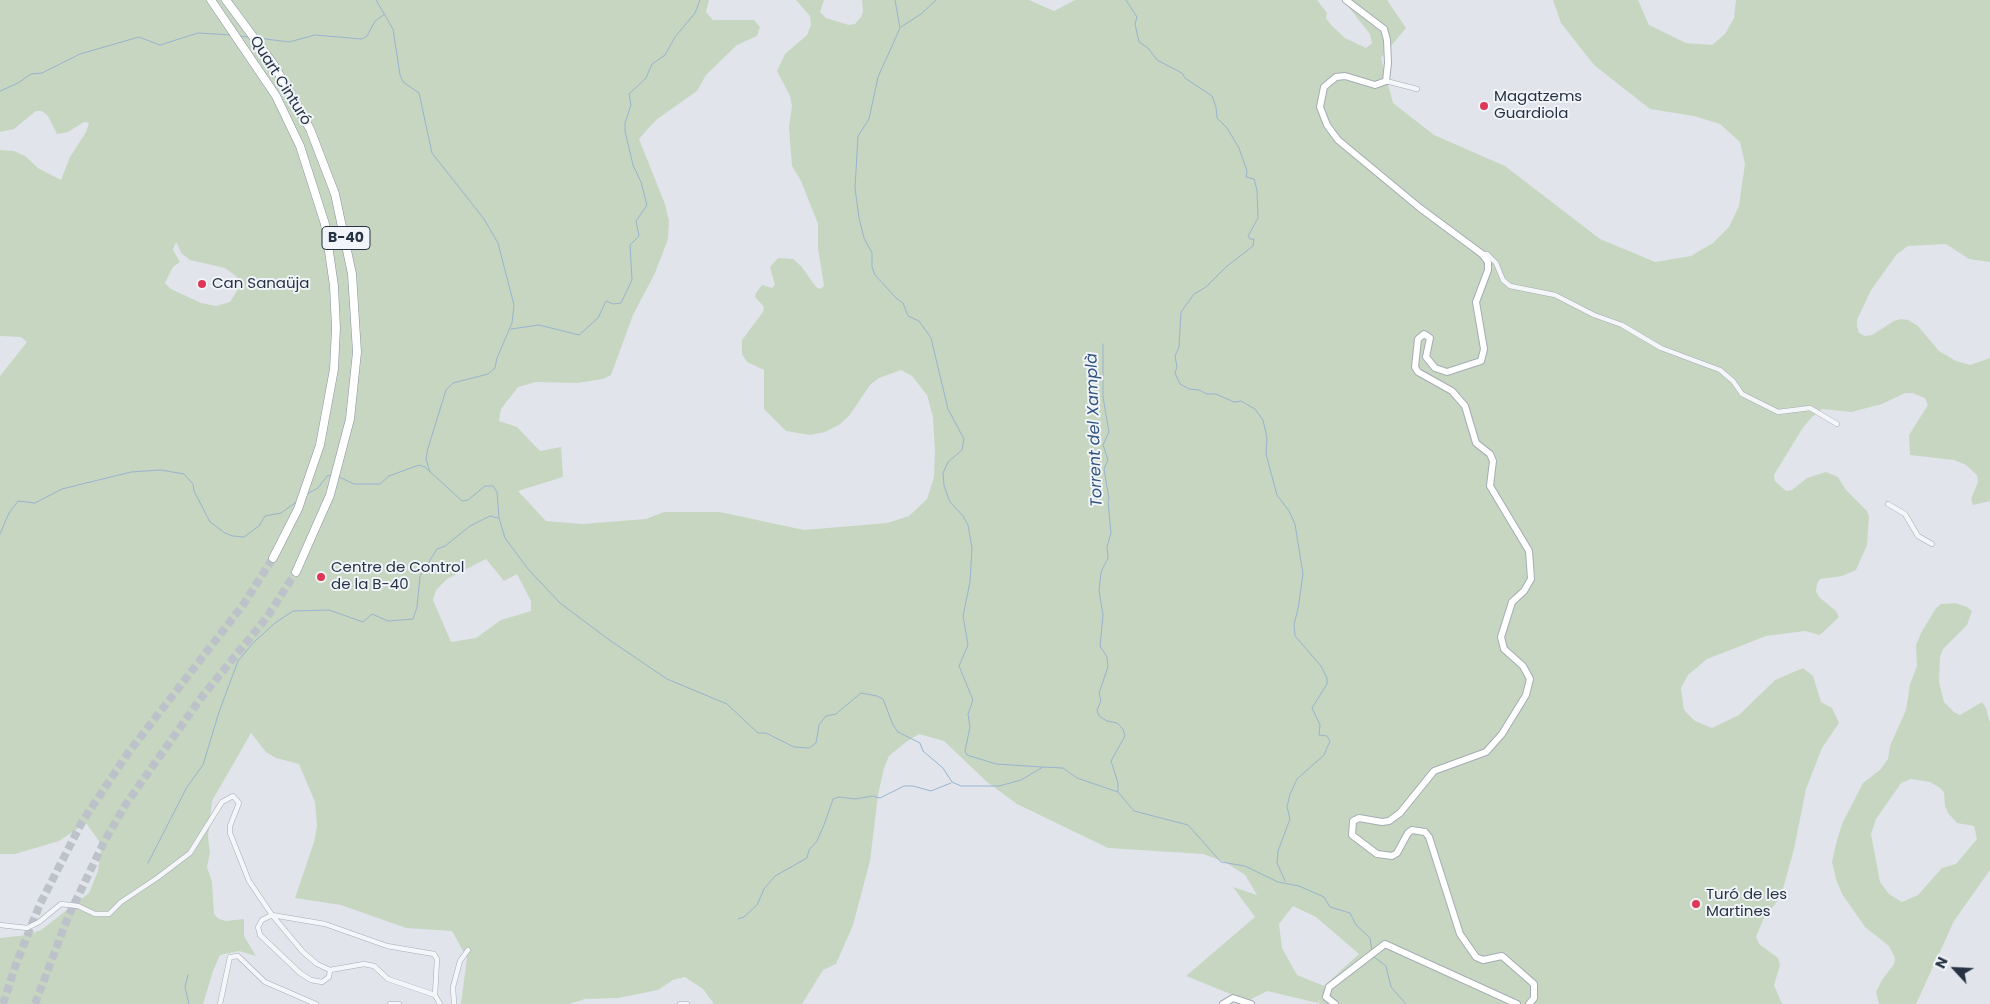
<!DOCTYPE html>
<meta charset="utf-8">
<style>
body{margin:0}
#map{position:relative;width:1990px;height:1004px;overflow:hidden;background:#e1e5eb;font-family:Poppins,sans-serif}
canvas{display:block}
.north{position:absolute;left:1930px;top:944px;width:50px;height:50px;-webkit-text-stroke:4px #f1f4f8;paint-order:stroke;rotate:295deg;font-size:14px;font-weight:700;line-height:20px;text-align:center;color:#273345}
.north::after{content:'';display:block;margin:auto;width:18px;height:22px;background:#273345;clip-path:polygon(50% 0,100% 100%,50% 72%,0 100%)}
</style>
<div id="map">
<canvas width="1990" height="1004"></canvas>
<div class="north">N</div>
</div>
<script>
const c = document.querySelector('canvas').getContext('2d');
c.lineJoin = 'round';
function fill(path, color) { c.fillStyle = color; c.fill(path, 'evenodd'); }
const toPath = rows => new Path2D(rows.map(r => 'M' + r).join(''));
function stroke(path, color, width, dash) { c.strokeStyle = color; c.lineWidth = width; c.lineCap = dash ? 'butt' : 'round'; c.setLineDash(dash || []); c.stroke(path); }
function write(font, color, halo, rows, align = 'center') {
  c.font = font + ' Poppins,sans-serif'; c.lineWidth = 4; c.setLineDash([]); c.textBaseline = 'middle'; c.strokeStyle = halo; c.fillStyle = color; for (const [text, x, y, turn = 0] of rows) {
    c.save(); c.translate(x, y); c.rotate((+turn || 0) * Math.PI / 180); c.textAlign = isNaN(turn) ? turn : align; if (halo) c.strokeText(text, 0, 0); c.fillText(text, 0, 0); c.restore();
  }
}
const green = toPath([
 [0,0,709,0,706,12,713,20,754,20,760,27,757,36,737,45,706,75,697,91,656,120,639,139,665,204,669,221,668,239,655,273,633,315,611,375,603,379,577,383,536,382,518,387,501,409,499,421,517,427,540,451,561,447,563,477,518,491,546,521,582,524,646,519,664,512,720,512,804,530,887,523,909,516,927,499,934,477,935,453,933,417,927,395,912,376,901,370,879,378,870,385,849,416,839,425,825,432,810,435,786,431,764,409,764,370,747,362,742,354,742,340,763,312,764,307,755,297,756,293,762,285,772,288,775,285,770,267,778,258,793,259,801,266,816,287,820,289,824,286,818,248,818,224,801,181,792,166,789,127,792,106,790,96,777,71,785,54,807,35,811,25,810,16,796,0,824,0,820,12,826,18,849,25,855,24,861,17,863,12,862,0,1029,0,1054,11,1075,0,1317,0,1327,13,1326,18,1331,25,1345,38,1366,48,1372,43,1370,34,1343,0,1387,0,1406,28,1381,58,1393,103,1434,135,1505,166,1600,239,1655,262,1691,256,1713,243,1729,227,1739,206,1742,184,1745,164,1740,142,1720,124,1694,116,1650,109,1594,65,1561,23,1553,0,1638,0,1649,25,1686,43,1712,45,1725,34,1734,18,1736,0,1990,0,1990,262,1969,259,1946,244,1908,246,1897,254,1871,290,1857,320,1857,326,1859,333,1865,336,1872,335,1894,321,1901,319,1908,320,1918,326,1939,351,1956,361,1970,365,1990,358,1990,501,1973,505,1971,499,1978,482,1977,475,1966,465,1954,460,1910,455,1909,435,1928,405,1925,398,1912,393,1905,393,1882,404,1851,412,1822,409,1811,418,1802,429,1774,475,1775,481,1786,491,1792,490,1807,478,1826,472,1838,477,1846,490,1867,511,1869,517,1867,545,1856,570,1842,576,1820,579,1817,584,1816,591,1819,597,1836,611,1839,617,1820,635,1805,631,1766,636,1720,654,1707,659,1688,675,1681,688,1684,710,1695,721,1712,728,1739,715,1775,680,1803,668,1813,676,1821,702,1832,708,1839,723,1822,748,1806,789,1794,849,1781,896,1763,920,1756,937,1759,944,1778,958,1780,965,1774,985,1782,1004,1319,1004,1320,999,1318,1003,1267,991,1248,1001,1186,976,1255,917,1233,887,1257,895,1245,875,1225,862,1203,854,1108,848,1017,804,987,782,944,741,919,734,906,742,889,756,884,768,878,795,870,861,853,925,836,964,823,970,802,1004,714,1004,703,989,685,977,673,980,658,990,618,998,585,999,569,1004,461,1004,467,958,452,931,406,928,341,905,295,898,314,842,317,826,315,802,299,764,276,758,266,752,251,733,212,801,208,837,210,852,207,867,212,882,214,914,219,919,226,921,244,919,244,936,256,956,239,951,220,955,213,971,203,1004,0,1004,0,938,27,935,41,930,89,893,98,871,101,849,99,841,86,823,59,841,15,854,0,854,0,376,27,342,21,337,0,336,0,150,14,151,25,156,38,168,61,180,70,157,86,132,89,123,84,122,68,132,57,134,48,116,42,111,36,111,14,129,0,132],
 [177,243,181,253,190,260,225,268,237,277,240,286,230,302,216,306,201,303,171,289,165,283,173,267,180,262,173,250,175,244],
 [486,559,504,581,517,574,531,601,531,611,501,620,476,638,451,642,433,600,436,590,447,579],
 [1293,906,1316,917,1359,954,1324,986,1297,975,1282,948,1279,924],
 [1955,603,1967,607,1972,611,1967,625,1943,649,1940,657,1939,682,1944,702,1954,712,1960,715,1982,702,1986,708,1990,723,1990,870,1954,921,1916,1004,1879,1004,1876,992,1882,980,1894,964,1895,958,1889,946,1865,927,1842,894,1836,879,1832,862,1836,844,1842,824,1863,783,1880,770,1888,759,1890,746,1906,710,1910,684,1917,666,1916,645,1921,633,1936,608,1941,604],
 [1911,779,1930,782,1940,788,1944,792,1945,806,1948,813,1957,823,1974,826,1977,839,1956,864,1942,868,1918,895,1902,902,1889,894,1880,882,1871,834,1876,819,1897,789,1901,783]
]);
const stream = toPath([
 [376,0,393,29,400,75,403,82,419,93,432,153,484,219,498,243,514,305,512,323,497,358,495,368,488,374,453,383,446,390,428,448,426,459,430,472],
 [895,0,900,28,878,77,869,119,858,136,855,188,859,218,864,238,872,253,872,267,875,275,896,298,903,303,908,316,919,321,931,338,948,409,964,439,962,450,948,462,943,473,944,486,950,502,963,516,968,525,972,548,970,582,963,616,968,645,959,666,973,700,968,714,970,727,965,751,967,755,996,764,1042,767],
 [1126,0,1137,17,1135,24,1139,42,1148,48,1157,60,1182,73,1185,78,1212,96,1216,107,1217,118,1227,128,1239,148,1247,171,1246,177,1254,179,1257,190,1258,218,1248,236,1250,239,1254,239,1253,246,1226,267,1206,287,1194,294,1181,312,1179,347,1175,356,1177,367,1175,373,1180,384,1189,389,1199,390,1207,394,1216,394,1234,402,1241,401,1255,409,1263,420,1267,438,1266,454,1277,495,1289,511,1295,524,1303,574,1298,609,1294,624,1295,636,1321,666,1327,678,1327,684,1312,708,1320,725,1319,735,1327,736,1330,741,1324,755,1297,779,1290,794,1287,807,1290,819,1278,851,1277,863,1285,881],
 [901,27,921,14,936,0],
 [238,36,249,37],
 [258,38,289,42,315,35,362,39,367,36,375,21,385,14],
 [0,91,18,83,31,74,42,73,80,54,139,37,160,45,198,33,232,35],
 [511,329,539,325,579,335,598,318,606,301,613,304,621,303,632,280,630,245,639,236,636,221,647,205,641,182,633,165,625,131,625,123,631,105,629,94,646,78,652,64,665,55,675,37,695,13,700,0],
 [1103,344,1103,397,1109,432,1103,445,1108,460,1104,469,1109,499,1108,502,1111,533,1107,547,1108,558,1101,572,1099,591,1103,615,1100,646,1107,657,1108,667,1099,693,1101,701,1097,710,1099,716,1107,721,1117,723,1123,729,1125,736,1111,761,1118,783,1118,791],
 [339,477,354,484,380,484,389,476,419,465,425,467,462,501,468,500,485,486,493,486,497,492,499,518,505,538,528,569,560,603,608,639,667,679,727,704,758,733,766,733,794,747,809,748,816,743,819,725,826,716,836,714,861,693,877,696,883,699,893,725,898,732,920,743,923,751,943,768,952,782,961,786,999,786,1021,780,1043,767,1063,768,1077,778,1118,792,1134,811,1188,825,1221,862,1245,866,1278,882,1299,886,1324,897,1330,907,1350,913,1356,925,1370,938,1372,951],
 [307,494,318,488,327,476,333,475],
 [0,534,9,513,18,501,35,503,62,489,131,472,161,470,184,474,193,484,194,491,210,522,225,533,233,536,244,537,259,526,265,516,281,513,298,501],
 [148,863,187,787,203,765,219,712,238,661,253,643,275,623,293,611,329,610,363,622,372,614,388,621,413,619,417,607,420,576,437,549,445,546,470,526,490,516,498,518],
 [738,919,744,917,757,905,764,889,775,876,807,858,809,850,817,841,824,825,833,799,839,797,856,799,872,796,880,798,904,786,913,786,931,791,951,783],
 [1374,957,1386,966,1391,987,1406,1004],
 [188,975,185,987,189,1004]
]);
const highwayTunnel = toPath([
 [3,1004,16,964,40,904,82,822,128,753,243,605,273,558],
 [35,1004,68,917,105,840,126,804,201,698,267,617,296,572]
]);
const street = toPath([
 [1386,81,1417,89],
 [1482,254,1487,254,1496,263,1503,280,1510,286,1555,295,1594,315,1622,325,1661,348,1720,370,1733,381,1742,394,1778,412,1810,408,1837,424],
 [1888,504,1905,514,1918,536,1932,544],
 [272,915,325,924,387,946,434,954,437,959,435,995],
 [272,915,262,920,258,927,260,935,300,973,311,980,322,982,329,977,330,970],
 [0,925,27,928,39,922,61,904,78,906,95,914,109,914,121,902,157,878,190,853,222,802,233,796,239,803,230,826,230,833,249,881,272,915,303,952,317,964,330,970,364,964,374,966,388,979,435,995,440,1004],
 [220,1004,230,957,238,956,265,982,316,1004],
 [390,1004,399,1004],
 [454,1004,453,987,460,961,468,950],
 [680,1004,687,1004]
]);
const secondary = toPath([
 [1346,0,1384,29,1387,40,1388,63,1386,81,1375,85,1345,76,1336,77,1324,87,1320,107,1327,125,1338,140,1420,208,1482,254,1488,262,1488,270,1476,302,1484,349,1481,361,1447,372,1435,368,1426,357,1430,338,1424,334,1418,339,1415,367,1418,372,1452,391,1465,406,1476,443,1490,454,1493,461,1490,486,1529,551,1531,579,1524,591,1512,602,1501,637,1504,649,1523,666,1530,679,1526,695,1502,734,1486,752,1434,771,1400,813,1389,821,1382,822,1359,818,1353,821,1352,835,1377,854,1392,856,1397,853,1408,833,1412,830,1425,832,1429,837,1460,934,1476,957,1483,960,1502,956,1534,984,1534,998,1529,1004],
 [1223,1004,1233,998,1251,1004],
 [1335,1004,1326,997,1329,987,1385,944,1517,1004]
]);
const highway = toPath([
 [211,0,276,96,300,146,325,224,334,286,336,328,334,369,320,445,298,509,273,558],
 [226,0,274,65,310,129,335,194,352,274,357,352,350,419,330,495,296,572]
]);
const markers = [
 [1484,106,5,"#dd3957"],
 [202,284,5,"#dd3957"],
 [321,577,5,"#dd3957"],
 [1696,904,5,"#dd3957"]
];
const shields = [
 [346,238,48]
];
const shieldNames = [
 ["B-40",346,238]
];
const streetNames = [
 ["Quart Cinturó",280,81,58]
];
const poiNames = [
 ["Magatzems",1494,97],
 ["Guardiola",1494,114],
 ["Can Sanaüja",212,284],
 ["Centre de Control",331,568],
 ["de la B-40",331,585],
 ["Turó de les",1706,895],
 ["Martines",1706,912]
];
const waterNames = [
 ["Torrent del Xamplà",1095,430,-92]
];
fill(green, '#c7d6c1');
stroke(stream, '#98b4cf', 1);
stroke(highwayTunnel, '#bcc1ca', 8, [8, 4]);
stroke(street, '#a5acb6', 5.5);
stroke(secondary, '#a5acb6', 8);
stroke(highway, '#8793a4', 9);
stroke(street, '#f4f6f9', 4.5);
stroke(secondary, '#fff', 6);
stroke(highway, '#fff', 8);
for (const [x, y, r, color] of markers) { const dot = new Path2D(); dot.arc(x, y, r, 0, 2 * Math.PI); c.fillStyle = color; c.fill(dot); stroke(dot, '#f1f4f8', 2); }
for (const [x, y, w] of shields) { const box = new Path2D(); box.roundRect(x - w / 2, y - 11.5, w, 23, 4); c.fillStyle = '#f1f4f8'; c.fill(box); stroke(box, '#273345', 1); }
write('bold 14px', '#273345', null, shieldNames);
write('15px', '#273345', '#f1f4f8', streetNames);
write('15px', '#273345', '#f1f4f8', poiNames, 'left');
write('italic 16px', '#2d537e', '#f1f4f8', waterNames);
</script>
